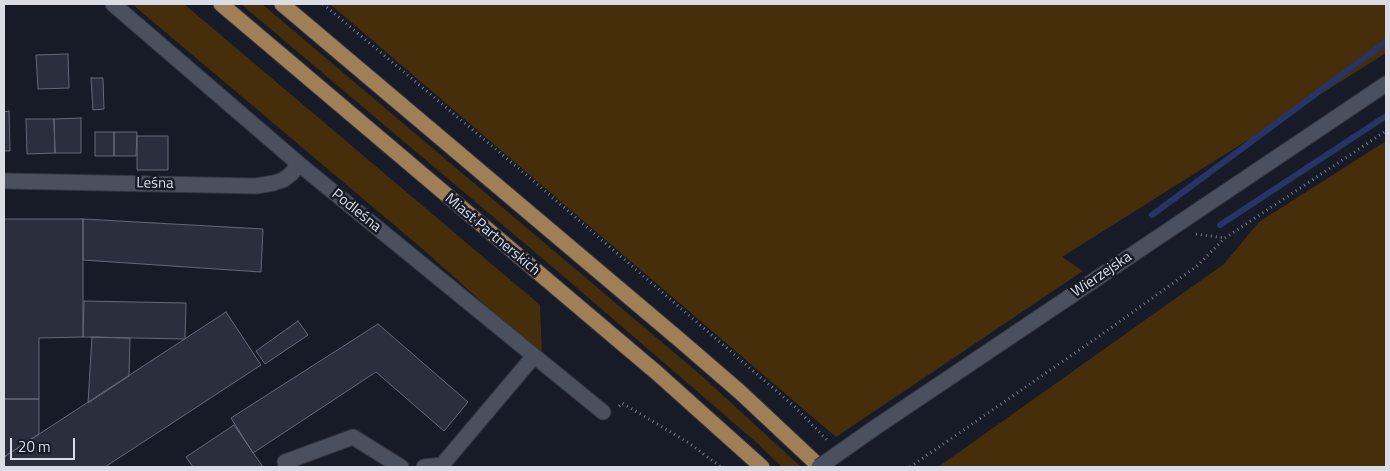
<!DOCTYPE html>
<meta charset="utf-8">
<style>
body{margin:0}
#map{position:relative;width:1390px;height:471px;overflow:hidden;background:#171b28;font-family:"Titillium Web",sans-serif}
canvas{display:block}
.frame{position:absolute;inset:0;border:5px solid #dadde6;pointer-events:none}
.scale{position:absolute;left:10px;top:438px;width:65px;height:22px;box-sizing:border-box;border:2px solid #dadde6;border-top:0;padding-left:6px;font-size:15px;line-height:18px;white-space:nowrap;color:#dadde6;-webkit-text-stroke:4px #171b28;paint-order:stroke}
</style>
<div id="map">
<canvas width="1390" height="471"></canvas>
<div class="frame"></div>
<div class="scale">20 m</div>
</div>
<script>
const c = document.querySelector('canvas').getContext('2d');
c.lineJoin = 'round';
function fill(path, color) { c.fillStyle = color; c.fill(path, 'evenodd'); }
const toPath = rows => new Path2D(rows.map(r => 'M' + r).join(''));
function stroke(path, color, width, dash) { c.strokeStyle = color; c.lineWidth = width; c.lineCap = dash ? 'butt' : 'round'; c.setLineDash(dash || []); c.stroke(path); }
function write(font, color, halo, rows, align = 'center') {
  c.font = font + ' "Titillium Web",sans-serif'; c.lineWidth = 5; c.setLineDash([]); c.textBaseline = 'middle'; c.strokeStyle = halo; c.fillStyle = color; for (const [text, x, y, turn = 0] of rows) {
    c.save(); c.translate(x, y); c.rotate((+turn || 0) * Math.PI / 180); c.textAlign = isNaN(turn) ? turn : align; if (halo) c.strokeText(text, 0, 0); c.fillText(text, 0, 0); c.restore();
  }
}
const green = toPath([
 [132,4,184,4,540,305,542,356,425,251],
 [241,4,262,4,703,377,801,467,782,467,756,442,562,275],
 [330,4,1386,4,1386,53,1062,257,1083,271,836,437],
 [1386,141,1386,467,938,467,1224,264,1259,222]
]);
const stream = toPath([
 [1152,215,1386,42],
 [1220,225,1386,116]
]);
const building = toPath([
 [68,54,69,88,38,89,36,55,68,54],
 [91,78,103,78,104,109,93,110,91,78],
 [9,111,10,151,4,151,4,112,9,111],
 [81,118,81,153,55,153,54,119,81,118],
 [26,119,54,119,55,153,27,154,26,119],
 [95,132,114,132,114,156,95,156,95,132],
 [114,132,137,132,136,156,114,156,114,132],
 [137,136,168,136,168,170,137,170,137,136],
 [4,219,83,219,83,337,39,338,39,399,4,399,4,219],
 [83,219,263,229,261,272,83,260,83,219],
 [84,301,186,303,185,339,83,337,84,301],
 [226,312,261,365,105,467,4,467,4,457,226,312],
 [298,321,308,335,265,364,256,351,298,321],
 [378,324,468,402,444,431,376,372,253,453,231,418,378,324],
 [92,337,130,338,129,376,88,403,92,337],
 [4,399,39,399,39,434,4,457,4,399],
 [234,425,263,467,193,467,186,457,234,425]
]);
const path = toPath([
 [323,4,530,178,795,407,827,440],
 [1196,234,1225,238],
 [619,406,622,403,689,443,721,467],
 [910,467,1098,337,1197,266,1225,238,1386,131]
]);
const minor = toPath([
 [113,4,299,164,603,412],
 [4,181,256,186,274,183,283,180,291,174,299,164],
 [876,427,1386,84],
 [285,462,353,437,401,467],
 [442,465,534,356],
 [424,467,442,465,444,467]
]);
const major = toPath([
 [221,4,657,373,762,467],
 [282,4,681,341,740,392,820,467]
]);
const minorBridge = toPath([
 [819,467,876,427]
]);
const streetNames = [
 ["Leśna",155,184,1],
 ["Podleśna",356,211,39],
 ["Miast Partnerskich",492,235,40],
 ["Wierzejska",1102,275,-34]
];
fill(green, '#472e0a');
stroke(stream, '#273465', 6);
fill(building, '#2b2f3d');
stroke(building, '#646979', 1);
stroke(minor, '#33353f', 17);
stroke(major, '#33353f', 17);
stroke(path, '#787b86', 3, [1, 4]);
stroke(minor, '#4b505f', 15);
stroke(major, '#a07f56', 15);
stroke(minorBridge, '#33353f', 17, []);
stroke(minorBridge, '#4b505f', 15);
write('15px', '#dadde6', '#171b28', streetNames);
</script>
